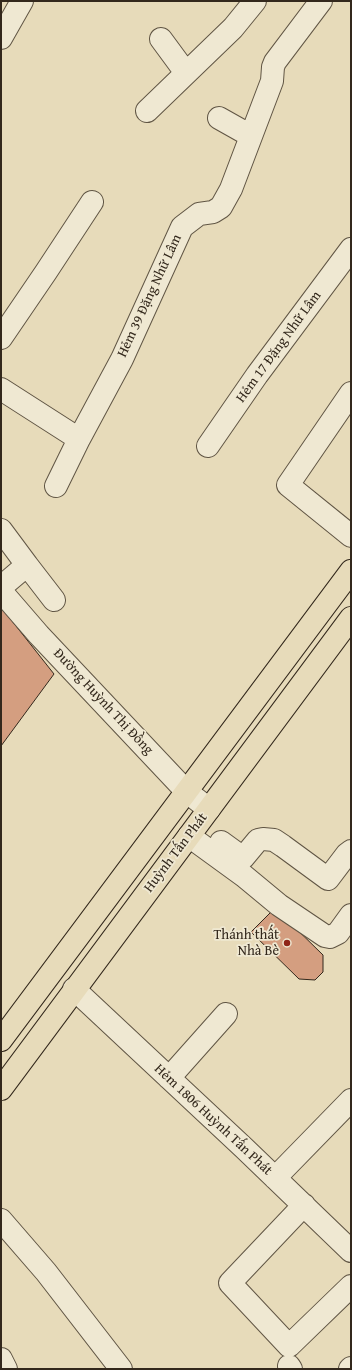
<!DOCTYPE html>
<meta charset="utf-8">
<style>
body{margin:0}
#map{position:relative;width:352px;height:1370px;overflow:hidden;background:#e7dbba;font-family:"Gentium Book Plus",serif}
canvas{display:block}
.frame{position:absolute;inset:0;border:2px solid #33281c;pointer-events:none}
</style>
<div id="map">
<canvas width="352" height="1370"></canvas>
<div class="frame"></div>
</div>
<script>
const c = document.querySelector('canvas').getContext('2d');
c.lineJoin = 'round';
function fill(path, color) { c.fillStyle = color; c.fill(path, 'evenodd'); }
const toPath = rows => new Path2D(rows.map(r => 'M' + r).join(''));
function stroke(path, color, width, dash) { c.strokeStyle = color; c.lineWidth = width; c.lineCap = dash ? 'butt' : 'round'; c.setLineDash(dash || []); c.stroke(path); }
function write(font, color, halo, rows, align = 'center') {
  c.font = font + ' "Gentium Book Plus",serif'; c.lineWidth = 3.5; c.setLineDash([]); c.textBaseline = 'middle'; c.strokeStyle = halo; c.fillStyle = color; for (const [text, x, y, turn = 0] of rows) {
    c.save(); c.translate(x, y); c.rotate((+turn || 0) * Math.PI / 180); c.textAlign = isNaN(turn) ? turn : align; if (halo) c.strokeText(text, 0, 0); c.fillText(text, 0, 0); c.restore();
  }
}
const building = toPath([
 [1,607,54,674,1,746,1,607],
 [275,908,323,955,323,972,315,980,299,979,251,932,275,908]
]);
const minor = toPath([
 [1,38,22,1],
 [161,39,186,73],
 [147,111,233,28,255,1],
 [219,118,251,136],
 [1,338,46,272,92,202],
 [1,389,79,439],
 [351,393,288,485,351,536],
 [208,446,257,375,351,249],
 [56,486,79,439,122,359,182,227,199,214,213,212,221,207,231,189,272,81,273,67,275,62,321,1],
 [1,530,27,565,1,587],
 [27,565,54,600],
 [1,591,39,635,187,792,209,809],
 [189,836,244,876,279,905,325,936,330,937,338,933,351,915],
 [221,842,243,858,258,840,263,839,274,840,283,846,328,879,347,854,351,851],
 [74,989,244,1148,351,1251],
 [169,1078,226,1014],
 [275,1178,351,1100],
 [304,1205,230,1283,289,1346,351,1286],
 [1,1220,46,1272,121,1369],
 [1,1359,6,1369],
 [289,1366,291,1369],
 [350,1369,351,1368]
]);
const major = toPath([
 [1,1040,351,571],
 [1,1089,351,618]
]);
const markers = [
 [287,943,4,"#8f2418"]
];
const streetNames = [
 ["Hẻm 39 Đặng Nhữ Lâm",150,296,-65],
 ["Hẻm 17 Đặng Nhữ Lâm",279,347,-54],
 ["Đường Huỳnh Thị Đồng",103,702,47],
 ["Huỳnh Tấn Phát",176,853,-53],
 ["Hẻm 1806 Huỳnh Tấn Phát",213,1120,43]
];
const poiNames = [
 ["Thánh thất",279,935],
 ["Nhà Bè",279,951]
];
fill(building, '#d49e80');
stroke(building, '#33281c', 1);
stroke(minor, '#605544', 24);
stroke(major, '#33281c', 24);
stroke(minor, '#efe8d2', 22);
stroke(major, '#e7dbba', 22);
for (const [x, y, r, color] of markers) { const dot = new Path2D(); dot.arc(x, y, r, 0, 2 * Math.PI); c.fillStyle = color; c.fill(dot); stroke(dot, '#efe8d2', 1.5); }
write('14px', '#33281c', '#efe8d2', streetNames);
write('14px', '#33281c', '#efe8d2', poiNames, 'right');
</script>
